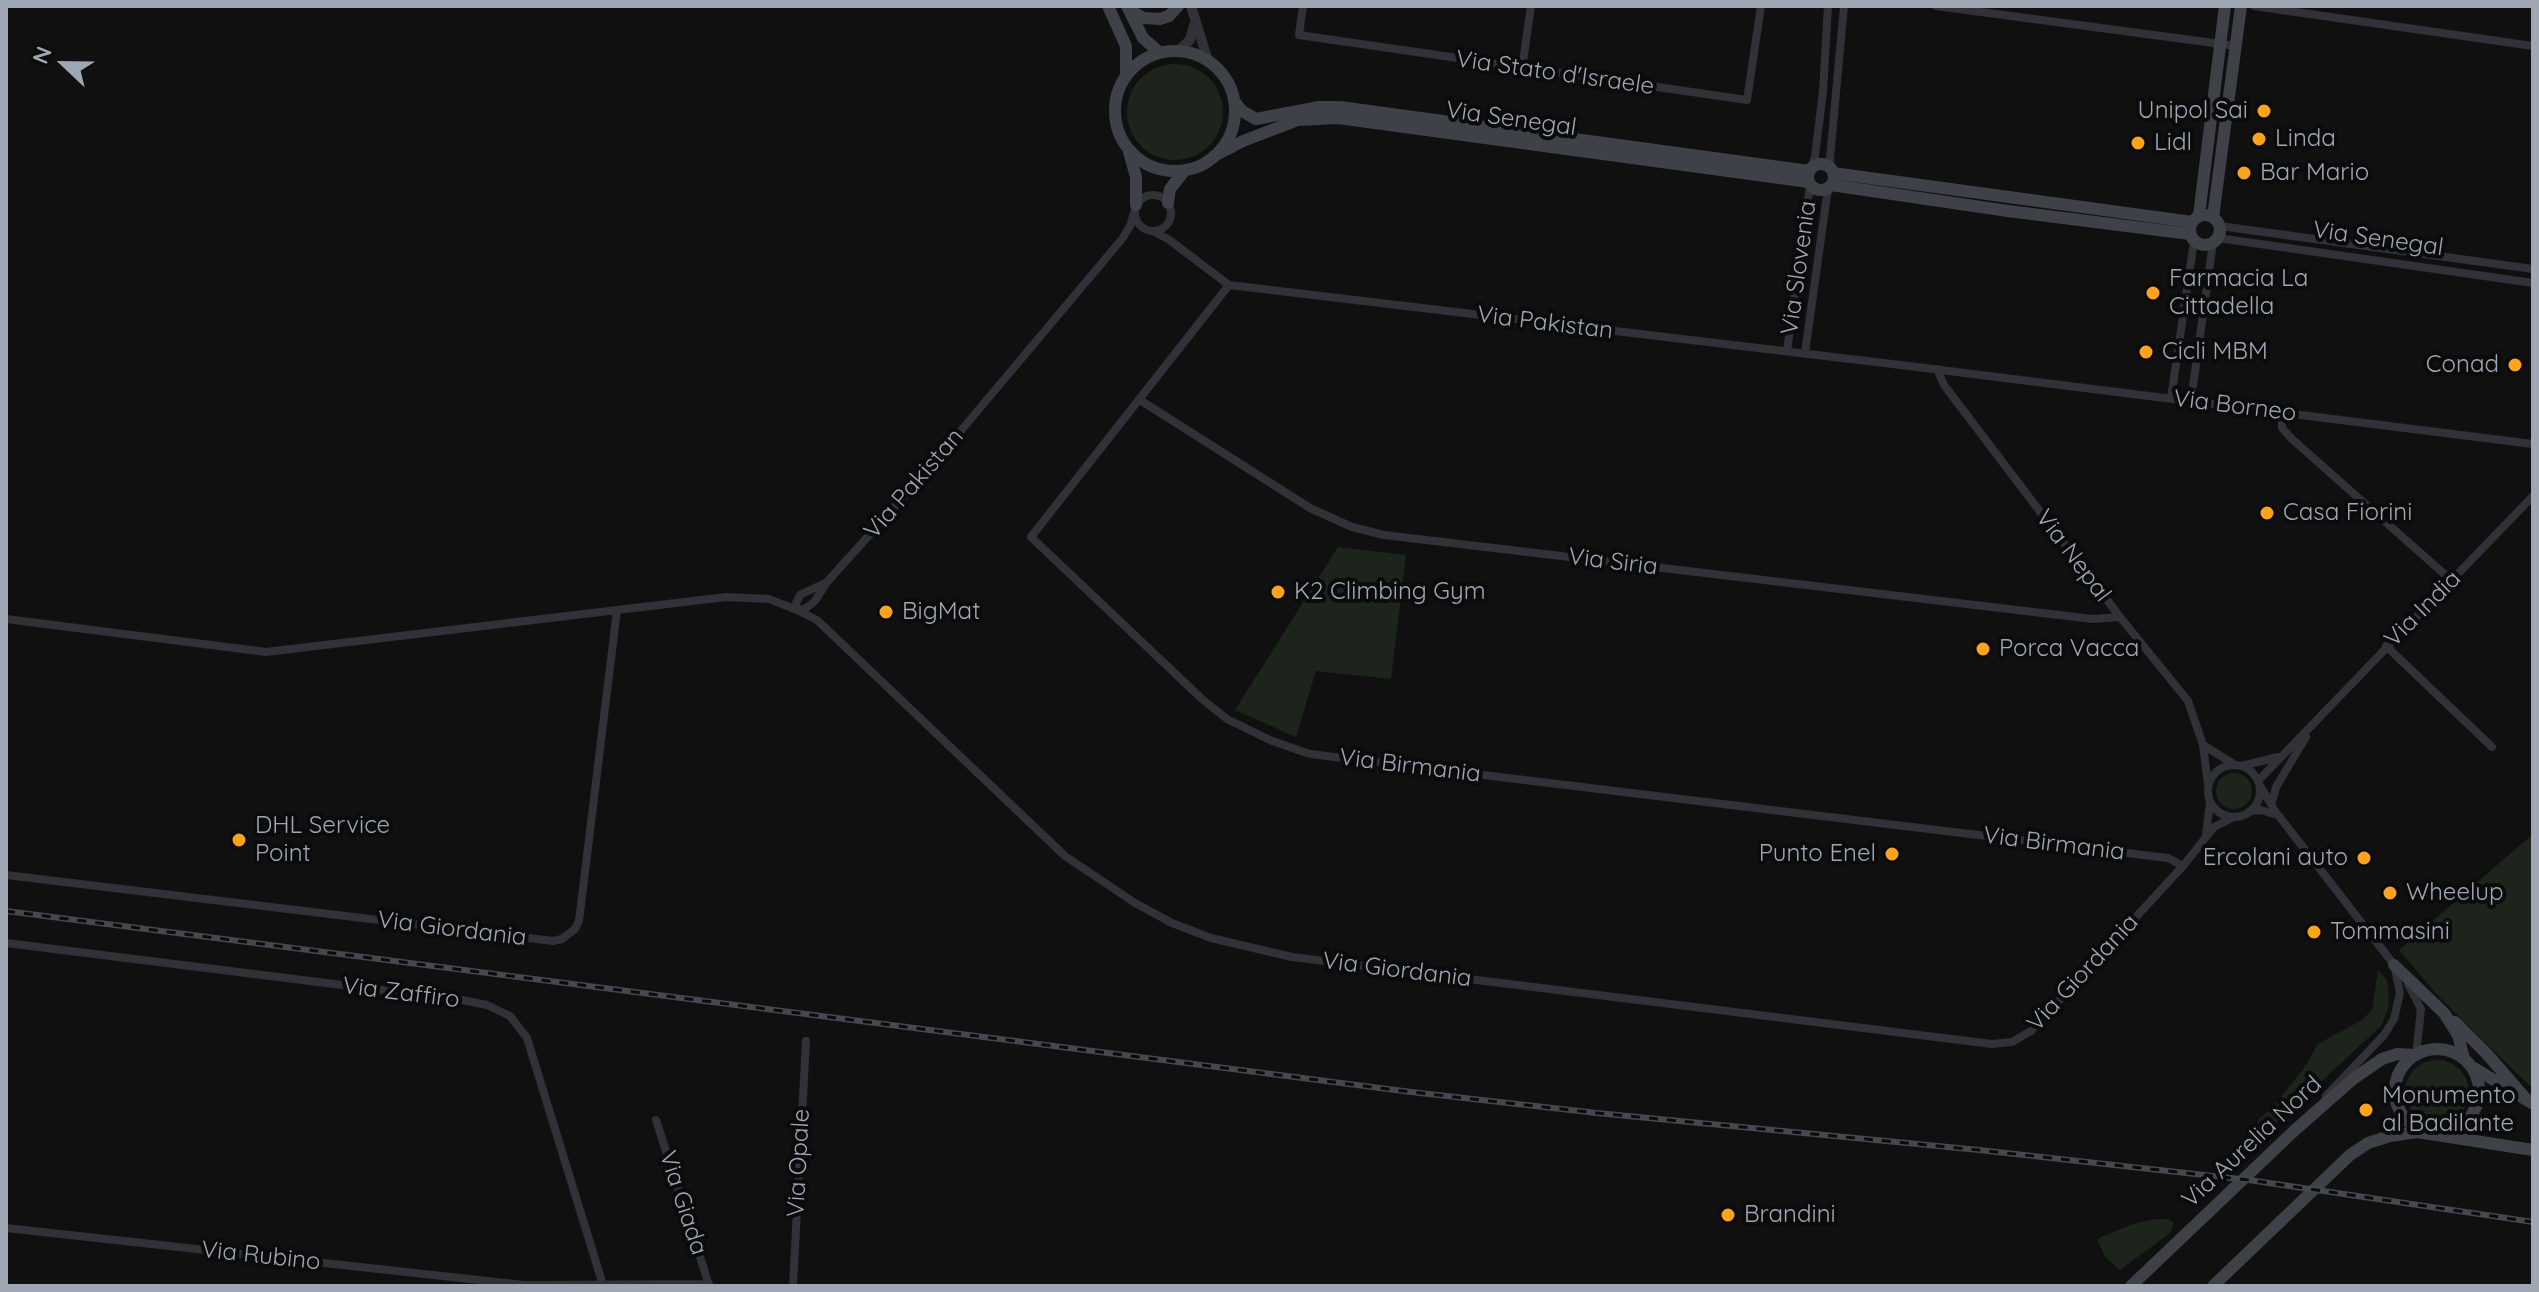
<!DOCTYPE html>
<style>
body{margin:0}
#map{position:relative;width:2539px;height:1292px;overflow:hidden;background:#101011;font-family:Quicksand,sans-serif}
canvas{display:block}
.frame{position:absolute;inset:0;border:8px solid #9fa7b4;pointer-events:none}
.north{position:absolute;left:24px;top:24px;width:80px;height:80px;-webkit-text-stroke:6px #0b0b0c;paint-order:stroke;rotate:292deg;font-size:22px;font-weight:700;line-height:32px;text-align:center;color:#9fa7b4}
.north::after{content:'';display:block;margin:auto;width:28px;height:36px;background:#9fa7b4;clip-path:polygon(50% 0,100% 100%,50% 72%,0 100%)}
</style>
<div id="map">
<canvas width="2539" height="1292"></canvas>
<div class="frame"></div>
<div class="north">N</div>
</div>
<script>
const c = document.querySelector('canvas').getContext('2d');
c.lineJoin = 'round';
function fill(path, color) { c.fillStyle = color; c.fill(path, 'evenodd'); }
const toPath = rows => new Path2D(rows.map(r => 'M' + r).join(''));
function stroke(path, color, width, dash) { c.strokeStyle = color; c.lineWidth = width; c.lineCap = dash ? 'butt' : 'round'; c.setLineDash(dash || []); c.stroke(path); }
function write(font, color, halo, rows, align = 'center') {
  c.font = font + ' Quicksand,sans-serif'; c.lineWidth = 8; c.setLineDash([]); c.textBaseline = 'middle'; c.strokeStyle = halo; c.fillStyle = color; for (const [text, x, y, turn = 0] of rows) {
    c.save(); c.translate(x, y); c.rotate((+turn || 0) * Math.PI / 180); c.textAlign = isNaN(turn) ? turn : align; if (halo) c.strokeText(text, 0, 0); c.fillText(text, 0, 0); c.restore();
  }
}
const green = toPath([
 '1127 112a48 48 0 1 1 96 0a48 48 0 1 1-96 0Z',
 [1338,547,1406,555,1391,679,1316,671,1296,737,1235,710],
 '2216 791a18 18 0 1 1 36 0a18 18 0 1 1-36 0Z',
 [2533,834,2533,1083,2530,1086,2439,997,2399,950],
 [2378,970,2387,980,2389,1000,2388,1009,2381,1026,2268,1131,2257,1124,2259,1119,2274,1106,2304,1068,2318,1044,2362,1020,2372,1010],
 '2405 1092a32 32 0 1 1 64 0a32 32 0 1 1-64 0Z',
 [2154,1219,2167,1219,2174,1222,2170,1233,2120,1270,2105,1257,2097,1239,2130,1225]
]);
const minor = toPath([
 [1303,6,1299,35,1747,100,1761,6],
 [1936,6,2236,46],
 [2254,6,2533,46],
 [1522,69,1531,6],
 [1811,168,1815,156,1823,91,1828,6],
 [1831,170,1830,158,1844,6],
 '1135 213a18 18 0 1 1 36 0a18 18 0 1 1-36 0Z',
 [2220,226,2533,269],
 [1154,232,1168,239,1229,285,1909,366,2533,444],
 [2218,238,2533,283],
 [1229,285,1031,537,1202,699,1227,719,1272,741,1310,754,2168,858,2183,866],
 [1787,351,1810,185],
 [1805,353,1828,188],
 [1937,369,1944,385,2120,617,2188,701,2203,745,2208,784],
 [2171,398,2194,241],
 [1140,400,1310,508,1352,527,1384,535,2093,619,2120,617],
 [2191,400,2213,243],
 [2281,412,2282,428,2292,439,2451,580],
 [797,610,796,603,800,595,827,582],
 [799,610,805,609,815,601,827,582,927,471,1122,239,1130,226,1134,213],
 [6,619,266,652,726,597,769,599,797,610,817,620,1065,856,1135,903,1172,923,1211,938,1292,957,1992,1044,2012,1042,2031,1031,2183,866,2214,827,2234,817],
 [2386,646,2492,747],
 [2203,745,2232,763],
 '2208 791a26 26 0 1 1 52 0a26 26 0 1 1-52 0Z',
 [2241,766,2278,757],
 [2258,781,2533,496],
 [2259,784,2275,811,2395,966],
 [2272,802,2276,787,2306,737],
 [2250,811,2261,810,2277,815],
 [2206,835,2210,802],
 [6,875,553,941,562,939,575,929,579,921,617,610],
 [6,943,462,1000,487,1005,510,1016,527,1038,603,1285],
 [2408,984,2421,1009,2416,1055],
 [2326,1096,2384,1035,2394,1019,2400,993,2395,969],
 [656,1120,709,1285],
 [6,1228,524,1285,709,1284],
 [793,1286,806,1041]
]);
const tertiary = toPath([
 [1191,6,1208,61],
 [1178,51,1190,40,1194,25]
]);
const secondary = toPath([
 [1108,6,1126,46,1126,77],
 [1127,6,1143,38,1160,53],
 [1129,10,1144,18,1160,19,1169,16,1178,6],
 '1115 111a60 60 0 1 1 120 0a60 60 0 1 1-120 0Z',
 [1234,101,1242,111,1256,119,1319,107,1340,107,1809,171],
 [1129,152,1136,177,1136,205],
 [1214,156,1243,141,1298,120,1338,118,1809,182],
 '1808 177a13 13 0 1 1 26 0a13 13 0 1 1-26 0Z',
 [1833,173,2192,222],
 [1831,185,2008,211,2190,234],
 [1168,203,1170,189,1185,170],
 '2190 230a15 15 0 1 1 30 0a15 15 0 1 1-30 0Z',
 [2199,215,2225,6],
 [2213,217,2241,6],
 [2394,965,2444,1013,2458,1035,2464,1059],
 [2455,1022,2487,1054,2526,1099],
 '2395 1091a42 42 0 1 1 84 0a42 42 0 1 1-84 0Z',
 [2471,1066,2533,1104],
 [2131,1286,2295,1130,2353,1079,2382,1059,2397,1054,2416,1055],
 [2213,1286,2350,1155,2368,1143,2390,1136,2417,1132,2533,1150]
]);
const rail = toPath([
 [6,911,1411,1092,1597,1113,1979,1150,2249,1180,2533,1222]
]);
const markers = [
 [2264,111,8,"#ffa31a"],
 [2259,139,8,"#ffa31a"],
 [2138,143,8,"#ffa31a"],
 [2244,173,8,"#ffa31a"],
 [2153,293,8,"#ffa31a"],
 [2146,352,8,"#ffa31a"],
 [2515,365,8,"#ffa31a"],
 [2267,513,8,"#ffa31a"],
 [1278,592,8,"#ffa31a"],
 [886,612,8,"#ffa31a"],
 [1983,649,8,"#ffa31a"],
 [239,840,8,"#ffa31a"],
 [1892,854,8,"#ffa31a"],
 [2364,858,8,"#ffa31a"],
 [2390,893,8,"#ffa31a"],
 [2314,932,8,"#ffa31a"],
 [2366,1110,8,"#ffa31a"],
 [1728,1215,8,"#ffa31a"]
];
const streetNames = [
 ["Via Stato d'Israele",1555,73,8],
 ["Via Senegal",1511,119,8],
 ["Via Senegal",2378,239,8],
 ["Via Slovenia",1799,268,-82],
 ["Via Pakistan",1545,323,7],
 ["Via Borneo",2235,406,7],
 ["Via Pakistan",914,484,-49],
 ["Via Nepal",2073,556,53],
 ["Via Siria",1613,562,7],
 ["Via India",2423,609,-45],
 ["Via Birmania",1410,766,7],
 ["Via Birmania",2054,844,7],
 ["Via Giordania",452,929,7],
 ["Via Giordania",1397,970,7],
 ["Via Giordania",2083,973,-47],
 ["Via Zaffiro",401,993,7],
 ["Via Aurelia Nord",2252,1142,-43],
 ["Via Opale",799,1163,-87],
 ["Via Giada",683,1203,72],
 ["Via Rubino",261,1256,6]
];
const poiNames = [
 ["Unipol Sai",2248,111,"right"],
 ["Linda",2275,139],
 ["Lidl",2154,143],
 ["Bar Mario",2260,173],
 ["Farmacia La",2169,279],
 ["Cittadella",2169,307],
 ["Cicli MBM",2162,352],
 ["Conad",2499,365,"right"],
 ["Casa Fiorini",2283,513],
 ["K2 Climbing Gym",1294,592],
 ["BigMat",902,612],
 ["Porca Vacca",1999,649],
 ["DHL Service",255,826],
 ["Point",255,854],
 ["Punto Enel",1876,854,"right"],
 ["Ercolani auto",2348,858,"right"],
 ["Wheelup",2406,893],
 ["Tommasini",2330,932],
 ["Monumento",2382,1096],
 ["al Badilante",2382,1124],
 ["Brandini",1744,1215]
];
fill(green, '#1c241c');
stroke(minor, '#303237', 8);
stroke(tertiary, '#303237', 10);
stroke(secondary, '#3e4147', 12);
stroke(rail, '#45484e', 6);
stroke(rail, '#0b0b0c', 3, [9]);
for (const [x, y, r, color] of markers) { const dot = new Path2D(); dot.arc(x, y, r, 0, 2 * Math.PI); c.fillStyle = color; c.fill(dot); stroke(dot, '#0b0b0c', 3); }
write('24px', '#9fa7b4', '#0b0b0c', streetNames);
write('24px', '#9fa7b4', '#0b0b0c', poiNames, 'left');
</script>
